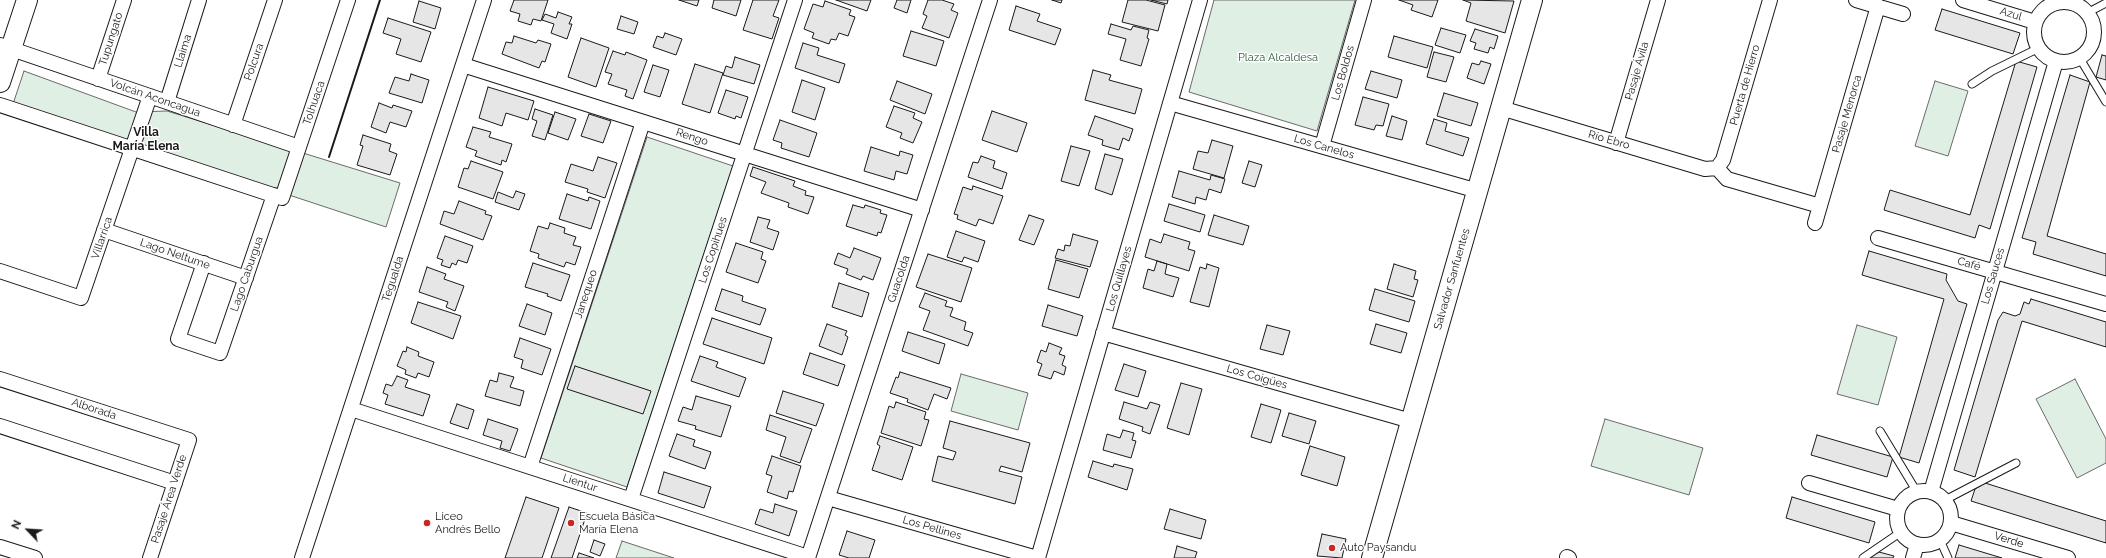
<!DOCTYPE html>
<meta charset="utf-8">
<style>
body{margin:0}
#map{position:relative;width:2106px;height:558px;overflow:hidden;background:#fff;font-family:Raleway,sans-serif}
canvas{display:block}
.north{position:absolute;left:8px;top:510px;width:40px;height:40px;-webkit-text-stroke:3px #fff;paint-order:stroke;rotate:295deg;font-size:11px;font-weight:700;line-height:16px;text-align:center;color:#1a1a1a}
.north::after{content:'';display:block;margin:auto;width:14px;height:18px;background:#1a1a1a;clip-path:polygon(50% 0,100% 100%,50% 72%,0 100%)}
</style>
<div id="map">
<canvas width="2106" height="558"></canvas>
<div class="north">N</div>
</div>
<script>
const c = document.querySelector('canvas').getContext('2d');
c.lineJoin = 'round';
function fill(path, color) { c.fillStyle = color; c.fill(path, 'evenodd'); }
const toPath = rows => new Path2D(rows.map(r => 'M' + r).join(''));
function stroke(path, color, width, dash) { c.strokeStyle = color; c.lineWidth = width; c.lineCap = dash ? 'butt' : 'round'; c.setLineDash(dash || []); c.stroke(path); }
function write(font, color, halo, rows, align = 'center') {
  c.font = font + ' Raleway,sans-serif'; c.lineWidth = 3; c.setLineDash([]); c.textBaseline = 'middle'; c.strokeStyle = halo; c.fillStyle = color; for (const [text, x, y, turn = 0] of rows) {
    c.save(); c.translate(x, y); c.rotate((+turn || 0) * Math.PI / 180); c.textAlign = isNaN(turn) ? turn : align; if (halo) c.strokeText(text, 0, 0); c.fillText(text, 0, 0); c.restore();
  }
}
const green = toPath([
 [1214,0,1355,0,1317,131,1189,92,1214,0],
 [24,71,136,112,167,111,400,183,386,227,13,104,24,71],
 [1935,81,1968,91,1948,156,1915,146,1935,81],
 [647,137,733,166,627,487,541,458,647,137],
 [1857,325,1897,337,1878,405,1837,394,1857,325],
 [961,374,1028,393,1018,430,951,411,961,374],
 [2075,379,2106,439,2106,463,2077,478,2036,399,2075,379],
 [1605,419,1703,448,1689,495,1591,466,1605,419],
 [622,541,674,558,616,558,622,541]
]);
const building = toPath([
 [514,0,548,0,541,21,533,19,531,25,518,21,520,14,510,11,514,0],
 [679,0,699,0,697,6,679,0],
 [714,0,741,0,736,16,712,8,714,0],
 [753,0,779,0,773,16,779,18,772,39,743,30,753,0],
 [836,0,871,0,867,11,836,0],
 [897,0,911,0,907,13,894,8,897,0],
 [928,0,942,0,954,4,951,10,958,13,949,38,922,28,927,16,923,14,928,0],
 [1052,0,1062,0,1061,3,1052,0],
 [1128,0,1146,0,1165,5,1158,31,1122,22,1128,0],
 [1151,0,1168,0,1167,4,1151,0],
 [1399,0,1438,0,1432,17,1411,10,1413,5,1399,0],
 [1463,0,1514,1,1505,33,1466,21,1471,3,1463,0],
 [419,1,441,8,435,29,413,22,419,1],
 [825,1,851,10,849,15,855,17,848,36,839,33,836,40,831,39,829,44,812,38,814,33,804,29,813,4,823,7,825,1],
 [1016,6,1040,14,1037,21,1061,29,1055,45,1009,30,1016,6],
 [1942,9,2020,33,2013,54,1935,30,1942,9],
 [558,12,572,17,569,24,572,24,567,39,551,33,554,24,542,20,545,14,556,18,558,12],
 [621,16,638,22,634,34,617,29,621,16],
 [388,18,431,32,421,62,396,54,401,39,383,33,388,18],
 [1111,24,1131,30,1133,26,1149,30,1147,38,1149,39,1141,66,1120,60,1126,39,1108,34,1111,24],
 [1441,28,1466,35,1460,53,1435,45,1441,28],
 [1475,29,1498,36,1494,49,1490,47,1488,53,1474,49,1476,43,1470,41,1475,29],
 [911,31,944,41,936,66,903,56,911,31],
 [665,33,682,39,676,55,653,47,657,36,663,38,665,33],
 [514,36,536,43,538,40,551,44,545,62,542,61,539,68,502,54,506,42,512,43,514,36],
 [1394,36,1433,47,1427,68,1388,57,1394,36],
 [581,38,609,48,596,87,568,77,581,38],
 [803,43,819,48,817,55,845,64,839,83,795,68,803,43],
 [613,51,625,55,626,52,647,60,633,99,625,96,627,90,608,84,612,74,605,72,613,51],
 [1434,52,1454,57,1446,82,1427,77,1434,52],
 [2102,55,2106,56,2106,80,2096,77,2102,55],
 [735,57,760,65,754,84,723,75,726,66,732,68,735,57],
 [1481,61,1491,64,1484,84,1467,78,1472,63,1479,65,1481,61],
 [2016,61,2037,67,1990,229,1979,225,1975,238,1884,210,1890,190,1970,215,2016,61],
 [695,64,723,73,710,113,682,104,695,64],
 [653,65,669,70,660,97,644,92,653,65],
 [1093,70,1111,75,1109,80,1142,89,1135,114,1085,100,1093,70],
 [1371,71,1402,80,1397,98,1365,89,1371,71],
 [411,74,429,80,422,103,389,93,395,77,409,81,411,74],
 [2070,75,2090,82,2047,236,2106,254,2106,276,2033,254,2036,242,2022,238,2070,75],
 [802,80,825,88,815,120,792,112,802,80],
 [897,81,932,94,925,114,890,100,897,81],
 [488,87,534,101,528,120,506,113,502,126,479,118,488,87],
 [726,90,748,97,741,118,736,116,735,119,718,113,726,90],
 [1444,93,1478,103,1471,126,1437,116,1444,93],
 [1363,97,1389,104,1383,126,1376,125,1374,130,1355,125,1363,97],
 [379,103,392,108,393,105,412,111,406,127,390,122,386,133,371,127,379,103],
 [894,106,915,113,913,118,922,122,913,143,900,138,902,133,886,127,894,106],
 [535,109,553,115,545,140,532,136,537,121,532,119,535,109],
 [992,111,1027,123,1017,152,982,140,992,111],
 [555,112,576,119,568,140,548,133,555,112],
 [589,114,611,121,603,143,581,136,589,114],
 [1095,116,1133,129,1129,141,1123,138,1119,150,1102,145,1103,140,1088,135,1095,116],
 [1392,116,1407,121,1402,140,1386,136,1392,116],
 [1434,119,1447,123,1445,131,1469,138,1463,156,1426,144,1434,119],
 [780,120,817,133,809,157,781,148,782,143,773,140,780,120],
 [473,127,491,132,489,137,512,144,506,162,502,160,501,165,475,156,477,151,466,147,473,127],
 [363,135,391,144,389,151,397,154,390,175,357,165,363,146,360,145,363,135],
 [1212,140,1233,146,1224,178,1193,169,1198,151,1208,153,1212,140],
 [1071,146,1090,151,1079,186,1061,181,1071,146],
 [871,147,899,156,900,151,913,155,907,174,896,171,894,180,864,171,871,147],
 [1105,154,1123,159,1112,195,1095,189,1105,154],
 [981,156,995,161,993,168,1007,173,1002,189,968,177,973,162,978,163,981,156],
 [598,157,617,163,605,198,587,192,588,189,565,182,571,164,593,171,598,157],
 [471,161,503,172,493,199,458,187,464,168,468,169,471,161],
 [1249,161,1262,165,1255,187,1242,183,1249,161],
 [753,167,795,181,793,186,806,191,805,195,814,197,808,214,788,207,789,203,761,193,766,182,750,176,753,167],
 [1179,171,1210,180,1211,175,1225,179,1221,193,1209,189,1206,200,1196,197,1195,204,1172,197,1179,171],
 [973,186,1003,196,993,224,979,219,976,226,957,219,958,215,954,214,963,187,972,190,973,186],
 [516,191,525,194,519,210,495,202,498,192,513,198,516,191],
 [567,194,588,201,589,197,600,201,591,229,559,219,567,194],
 [459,201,486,211,485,214,492,216,483,240,440,224,444,211,454,214,459,201],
 [1169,204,1205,215,1200,232,1164,221,1169,204],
 [853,205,864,208,865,205,881,210,880,213,887,215,881,233,878,232,877,236,846,226,853,205],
 [1029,215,1044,220,1034,245,1019,240,1029,215],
 [1214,215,1249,226,1243,245,1208,235,1214,215],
 [758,217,770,220,767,228,779,232,773,250,750,242,758,217],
 [550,223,565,228,564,233,576,237,573,245,581,247,575,265,566,262,564,267,538,258,539,254,530,251,538,226,548,229,550,223],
 [956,231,985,241,978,262,964,257,962,262,947,257,956,231],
 [1073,234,1098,241,1090,267,1055,258,1058,249,1064,251,1065,245,1070,246,1073,234],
 [1164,234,1190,242,1188,249,1195,251,1189,271,1145,257,1150,239,1161,243,1164,234],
 [445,236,473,246,467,263,458,260,456,265,452,263,450,268,441,265,443,260,437,258,445,236],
 [736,243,763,252,761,259,766,261,758,283,726,272,736,243],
 [854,248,881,258,873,280,863,276,861,280,846,274,848,269,834,264,838,253,850,258,854,248],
 [1869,251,1947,274,1946,280,1958,301,1967,304,1919,463,1899,457,1944,299,1862,275,1869,251],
 [928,254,972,268,961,302,916,287,928,254],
 [1056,260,1088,269,1079,298,1048,289,1056,260],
 [1157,261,1167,264,1165,274,1179,278,1173,297,1143,288,1148,269,1154,271,1157,261],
 [533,263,570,275,561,301,547,296,548,294,525,287,533,263],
 [1207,264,1219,268,1209,307,1190,302,1200,267,1206,269,1207,264],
 [1394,264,1416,271,1414,279,1418,280,1413,297,1387,289,1394,264],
 [427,267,446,274,444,279,464,286,455,311,446,307,448,302,419,292,427,267],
 [839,283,869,293,862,317,832,307,839,283],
 [722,289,743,296,742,301,766,309,760,325,715,310,722,289],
 [1375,289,1415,301,1409,322,1369,310,1375,289],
 [925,293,947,301,945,306,953,308,950,316,966,322,964,330,973,333,968,346,923,330,930,311,919,307,925,293],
 [2031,299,2106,322,2106,347,2022,321,1975,477,1954,470,1998,320,2003,312,2015,316,2020,314,2024,302,2029,304,2031,299],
 [418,302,461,316,453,339,411,323,418,302],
 [527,304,552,313,545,335,519,326,527,304],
 [1048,305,1083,316,1077,336,1042,326,1048,305],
 [712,318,772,338,764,364,703,344,712,318],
 [827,324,847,331,845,335,848,337,842,355,819,346,827,324],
 [1376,324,1407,333,1401,353,1370,344,1376,324],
 [1267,325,1290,331,1283,355,1260,349,1267,325],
 [908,332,945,344,939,364,902,351,908,332],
 [520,338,551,349,542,375,521,368,523,360,514,357,520,338],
 [1049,343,1062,348,1059,354,1065,356,1062,365,1066,367,1064,375,1054,371,1051,379,1038,375,1042,364,1037,362,1041,350,1046,352,1049,343],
 [407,347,419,352,418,356,434,362,429,377,418,373,416,378,405,374,406,370,397,366,403,351,406,352,407,347],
 [810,353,845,365,838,386,803,374,810,353],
 [700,356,718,362,716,367,746,378,739,397,691,381,700,356],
 [1124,364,1146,371,1138,397,1115,390,1124,364],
 [575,366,651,391,643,414,567,389,575,366],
 [900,372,951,388,947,399,934,394,928,410,907,402,908,399,890,393,896,377,898,378,900,372],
 [499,373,514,377,510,387,524,391,520,406,485,396,490,380,497,382,499,373],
 [397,376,408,380,405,387,430,395,423,416,385,404,388,395,383,393,386,384,392,386,397,376],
 [1181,383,1202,389,1189,435,1167,428,1181,383],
 [783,391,824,404,816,426,776,413,783,391],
 [696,396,731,406,721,437,695,429,696,426,678,421,683,407,692,410,696,396],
 [896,402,926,412,924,419,929,420,921,446,881,433,889,406,894,408,896,402],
 [1124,402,1147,409,1150,402,1160,405,1150,434,1142,431,1143,427,1119,419,1124,402],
 [457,404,474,410,468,429,450,423,457,404],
 [1261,404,1281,410,1271,443,1251,437,1261,404],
 [1289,413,1316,421,1309,444,1282,436,1289,413],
 [770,415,812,429,800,463,780,456,786,437,766,430,770,415],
 [488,419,518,429,510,451,500,448,502,441,483,435,488,419],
 [950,421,1030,443,1022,472,1001,466,999,471,1022,477,1015,504,932,481,938,456,953,460,956,452,943,448,950,421],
 [1123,430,1134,433,1132,440,1136,441,1131,458,1103,450,1107,434,1120,438,1123,430],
 [677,434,695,440,693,446,711,452,705,469,669,456,677,434],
 [1817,435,1893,457,1887,477,1811,455,1817,435],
 [880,436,913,447,902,480,872,470,880,446,877,444,880,436],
 [1310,446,1345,457,1337,486,1301,475,1310,446],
 [772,456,801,466,793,492,789,491,787,499,767,492,772,476,766,474,772,456],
 [1093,461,1113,467,1114,464,1133,469,1127,490,1088,477,1093,461],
 [664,472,711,487,704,508,658,493,664,472],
 [1985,483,2106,521,2106,543,1971,501,1975,489,1985,483],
 [526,497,559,508,542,558,505,558,526,497],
 [1792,497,1875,522,1869,543,1786,518,1792,497],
 [775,504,797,511,789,536,755,524,760,509,773,513,775,504],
 [569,507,587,513,572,558,551,558,569,507],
 [1170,509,1206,520,1201,539,1164,529,1170,509],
 [847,531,875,540,869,558,849,558,839,555,847,531],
 [1322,534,1346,539,1342,558,1317,556,1322,534],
 [594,540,605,544,600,556,590,552,594,540],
 [1959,545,2002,558,1955,558,1959,545],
 [1177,546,1197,552,1195,558,1174,558,1177,546],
 [1879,552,1894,556,1893,558,1869,558,1879,552],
 [579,553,594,558,577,558,579,553]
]);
const lane = toPath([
 [2054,0,2056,4],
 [2087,13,2106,3],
 [2079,57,2106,102],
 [1972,84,1992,71,2039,48],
 [1880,431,1917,492],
 [1945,500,2016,463],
 [1940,540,1948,558],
 [1863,558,1901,532]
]);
const street = toPath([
 [1856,0,1903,14],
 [1963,0,2035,22],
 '2034 32a30 30 0 1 1 60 0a30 30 0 1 1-60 0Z',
 [0,45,299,147],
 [463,65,922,210],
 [98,79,124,0],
 [167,102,199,0],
 [1170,103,1478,191],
 [0,105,282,198,348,0],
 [1501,108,1705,169,1717,168,1723,160,1770,0],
 [233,125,275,0],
 [1616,143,1658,0],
 [1322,146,1364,0],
 [1717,168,1727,179,1820,206],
 [1815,223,1878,6],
 [104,230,246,278],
 [1878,238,2106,304],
 [204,263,178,339,220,353,274,195],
 [0,271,81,298,150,96],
 [1103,333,1411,421],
 [0,379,189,440,150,558],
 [351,409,808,557],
 [0,426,175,483],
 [530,467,643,122],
 [1809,483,1898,509],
 '1897 518a27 27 0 1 1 54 0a27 27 0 1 1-54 0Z',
 [1931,492,2056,61],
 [828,498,1037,558],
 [631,499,795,0],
 [1951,523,2068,558],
 [0,547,35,558],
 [1567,557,1569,558],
 [302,558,484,0],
 [808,558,990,0],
 [1038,558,1200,0],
 [1913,558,1917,544]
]);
const secondary = toPath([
 [0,82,27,0],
 [1372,558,1532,0]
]);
const wall = toPath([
 [329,157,380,0]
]);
const markers = [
 [427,523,4,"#c62828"],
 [571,523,4,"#c62828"],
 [1332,548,4,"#c62828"]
];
const streetNames = [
 ["Azul",2011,14,17],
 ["Tupungato",111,39,-72],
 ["Llaima",183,51,-72],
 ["Polcura",254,62,-71],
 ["Pasaje Ávila",1637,71,-74],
 ["Los Boldos",1343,73,-74],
 ["Puerta de Hierro",1745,85,-74],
 ["Volcán Aconcagua",155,98,19],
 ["Tolhuaca",314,103,-71],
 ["Pasaje Menorca",1847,114,-74],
 ["Rengo",692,137,18],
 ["Río Ebro",1609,140,16],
 ["Los Canelos",1324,147,16],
 ["Villarrica",102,238,-71],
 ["Los Copihues",713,250,-72],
 ["Lago Neltume",175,254,19],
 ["Café",1969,264,16],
 ["Lago Caburgua",247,274,-71],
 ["Los Sauces",1993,276,-74],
 ["Tegualda",393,279,-72],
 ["Guacolda",899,279,-72],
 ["Los Quillayes",1119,279,-74],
 ["Salvador Sanfuentes",1452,279,-74],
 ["Janequeo",586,294,-72],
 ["Los Coigües",1257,377,16],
 ["Alborada",94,409,18],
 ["Lientur",580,483,18],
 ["Pasaje Área Verde",169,499,-72],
 ["Los Pellines",932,528,16],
 ["Verde",2009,540,17]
];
const parkNames = [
 ["Plaza Alcaldesa",1278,58]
];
const poiNames = [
 ["Liceo",435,517],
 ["Andrés Bello",435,530],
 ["Escuela Básica",579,517],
 ["María Elena",579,530],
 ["Auto Paysandu",1340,548]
];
const neighbourhoodNames = [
 ["Villa",146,132],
 ["María Elena",146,146]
];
fill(green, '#e0efe3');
stroke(green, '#6a6a6a', 1);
fill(building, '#e6e6e6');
stroke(building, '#1a1a1a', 1);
stroke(lane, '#1a1a1a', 9);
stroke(street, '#1a1a1a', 16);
stroke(secondary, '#1a1a1a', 22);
stroke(lane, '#fff', 7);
stroke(street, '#fff', 14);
stroke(secondary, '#fff', 20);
stroke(wall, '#1a1a1a', 2);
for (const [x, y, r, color] of markers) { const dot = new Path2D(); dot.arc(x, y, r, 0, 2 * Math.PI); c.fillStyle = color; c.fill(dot); stroke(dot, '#fff', 1.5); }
write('11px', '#1a1a1a', '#fff', streetNames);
write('11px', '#2b5a34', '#fff', parkNames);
write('11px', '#1a1a1a', '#fff', poiNames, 'left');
write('bold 12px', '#1a1a1a', '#fff', neighbourhoodNames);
</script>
